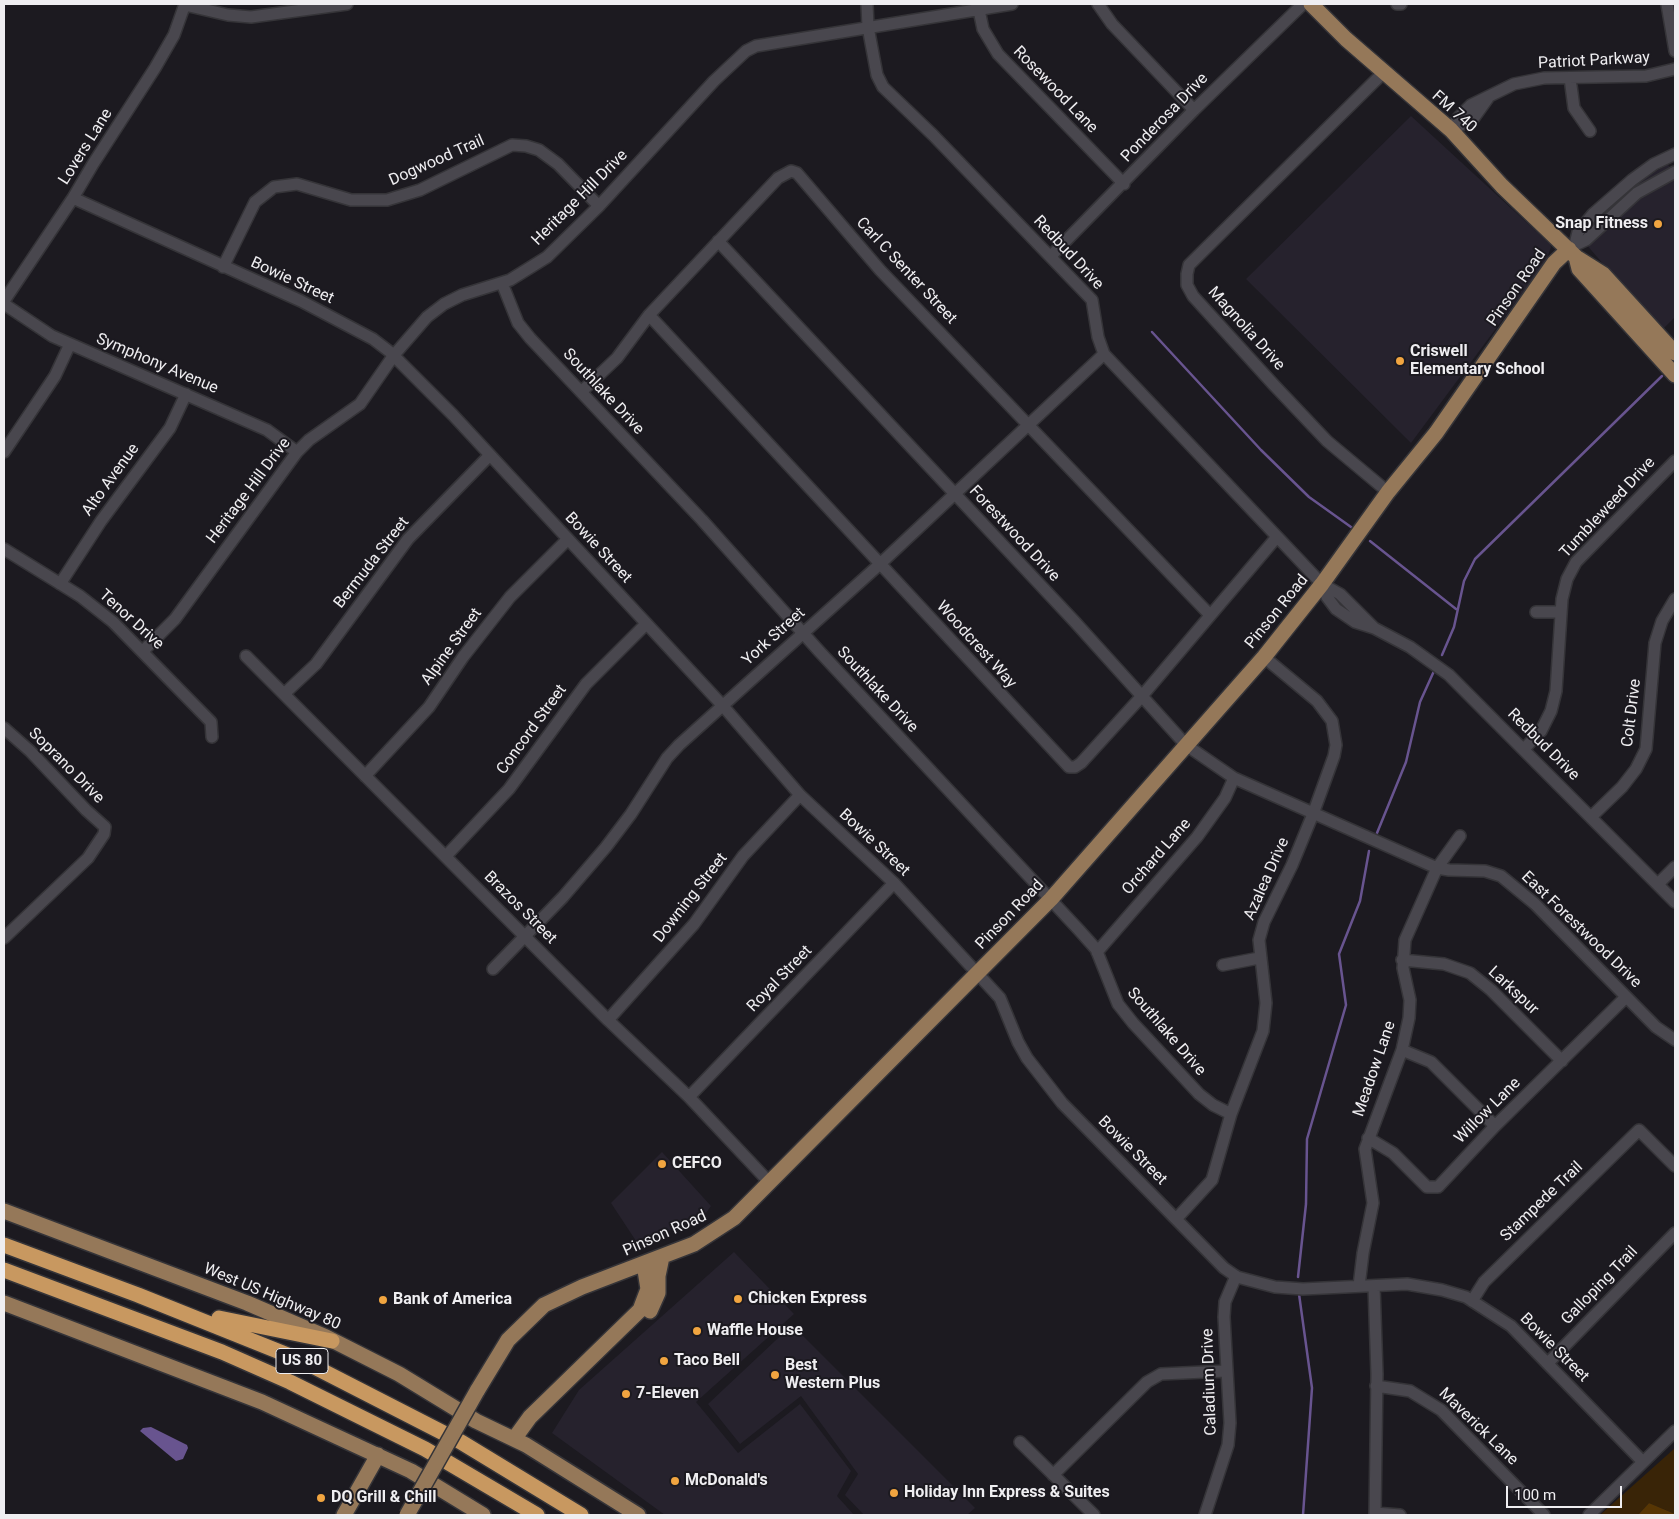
<!DOCTYPE html>
<style>
body{margin:0}
#map{position:relative;width:1679px;height:1519px;overflow:hidden;background:#1c1a20;font-family:Roboto,sans-serif}
canvas{display:block}
.frame{position:absolute;inset:0;border:5px solid #efeef1;pointer-events:none}
.scale{position:absolute;left:1506px;top:1486px;width:116px;height:22px;box-sizing:border-box;border:2px solid #efeef1;border-top:0;padding-left:6px;font-size:15px;line-height:18px;white-space:nowrap;color:#efeef1;-webkit-text-stroke:4px #1c1a20;paint-order:stroke}
</style>
<div id="map">
<canvas width="1679" height="1519"></canvas>
<div class="frame"></div>
<div class="scale">100 m</div>
</div>
<script>
const c = document.querySelector('canvas').getContext('2d');
c.lineJoin = 'round';
function fill(path, color) { c.fillStyle = color; c.fill(path, 'evenodd'); }
const toPath = rows => new Path2D(rows.map(r => 'M' + r).join(''));
function stroke(path, color, width, dash) { c.strokeStyle = color; c.lineWidth = width; c.lineCap = dash ? 'butt' : 'round'; c.setLineDash(dash || []); c.stroke(path); }
function write(font, color, halo, rows, align = 'center') {
  c.font = font + ' Roboto,sans-serif'; c.lineWidth = 4; c.setLineDash([]); c.textBaseline = 'middle'; c.strokeStyle = halo; c.fillStyle = color; for (const [text, x, y, turn = 0] of rows) {
    c.save(); c.translate(x, y); c.rotate((+turn || 0) * Math.PI / 180); c.textAlign = isNaN(turn) ? turn : align; if (halo) c.strokeText(text, 0, 0); c.fillText(text, 0, 0); c.restore();
  }
}
const built = toPath([
 [1411,116,1550,244,1551,247,1546,261,1411,443,1246,279],
 [1667,164,1675,172,1675,317,1661,331,1579,236,1635,185],
 [662,1152,711,1206,704,1216,638,1244,611,1203],
 [734,1252,794,1314,696,1402,738,1453,800,1404,851,1471,837,1496,854,1515,665,1515,552,1433,579,1390],
 [792,1325,975,1508,967,1515,864,1515,845,1495,858,1474,801,1396,740,1444,708,1404]
]);
const green = toPath([
 [1675,1448,1675,1514,1649,1503,1638,1515,1600,1515]
]);
const forest = toPath([
 [1649,1503,1675,1514,1675,1515,1638,1515]
]);
const water = toPath([
 [151,1427,187,1445,188,1448,183,1459,176,1461,140,1431,143,1428]
]);
const stream = toPath([
 [1152,332,1261,450,1309,497,1351,527],
 [1370,541,1456,609],
 [1442,655,1454,627,1464,581,1475,559,1662,376],
 [1377,833,1406,762,1420,702,1434,671],
 [1298,1277,1306,1204,1307,1139,1346,1005,1339,954,1360,901,1369,851],
 [1299,1294,1312,1388,1303,1515]
]);
const minor = toPath([
 [867,4,868,27,877,75,883,87,933,135,1092,300,1098,337,1104,354,1322,584,1340,594,1374,628],
 [1098,4,1112,24,1194,110],
 [1397,4,1401,4],
 [1667,4,1675,51],
 [185,5,228,15,251,17,347,4],
 [979,10,983,29,998,54,1124,184],
 [1384,72,1197,257,1189,265,1187,274,1187,285,1193,296,1273,384,1327,441,1388,492],
 [1570,78,1574,108,1590,131],
 [1451,130,1458,118,1471,105,1514,84,1544,78,1646,76,1675,69],
 [1451,130,1473,119,1488,98],
 [73,198,301,301,373,339,390,352,453,415,723,706,800,795,894,883,1000,998,1018,1042,1027,1058,1062,1103,1224,1268,1237,1277,1275,1287,1303,1289,1407,1284,1442,1290,1466,1297,1511,1326,1643,1462],
 [718,241,1075,622,1186,745,1234,778,1437,868,1449,870,1485,871,1501,876,1535,904,1656,1027,1675,1040],
 [1575,244,1578,232,1593,214,1632,180,1654,164,1675,154],
 [1571,247,1586,240,1637,193,1675,172],
 [1051,256,1194,110,1303,4],
 [223,267,255,202,274,187,297,184,351,200,387,200,420,190,512,145,526,146,539,150,558,164,599,206],
 [502,283,518,323,530,338,702,520,819,651,1079,930,1096,949,1118,1004,1133,1023,1199,1094,1213,1105,1231,1114],
 [4,301,73,198,93,164,155,68,174,35,185,4],
 [4,304,52,336,267,430,297,452],
 [649,315,1069,767,1075,767,1081,763,1142,696,1276,538],
 [581,392,617,358,649,315,778,178,791,171,797,173,880,270,1210,615],
 [4,452,55,376,70,344],
 [4,549,80,596,113,622,211,722,212,737],
 [60,584,101,521,170,428,186,394],
 [1322,584,1327,597,1336,609,1355,622,1374,628,1410,647,1449,675,1675,902],
 [1536,612,1561,612],
 [143,651,175,619,297,452,309,440,360,404,394,355,427,317,444,304,462,295,510,280,547,257,599,206,714,81,746,51,756,46,1012,4],
 [246,656,608,1020,689,1097,770,1183],
 [284,694,316,664,408,539,490,455],
 [4,728,30,751,86,810,105,827,104,834,88,858,4,938],
 [1524,749,1541,731,1551,711,1556,691,1562,599,1567,579,1576,562,1675,461],
 [365,776,429,707,463,657,510,597,567,540],
 [1591,817,1622,787,1636,769,1646,749,1655,643,1662,621,1675,599],
 [446,856,509,789,586,684,646,624],
 [1658,884,1675,867],
 [1097,952,1197,837,1225,798,1234,778],
 [1402,960,1444,964,1470,973,1491,990,1562,1061],
 [1223,965,1259,958],
 [493,969,563,897,606,847,631,814,667,758,679,745,880,564,1104,354],
 [608,1020,694,924,743,856,800,795],
 [1402,1050,1431,1062,1495,1126],
 [689,1097,894,883],
 [1368,1138,1393,1153,1427,1187,1438,1187,1495,1126,1626,997],
 [1177,1218,1212,1180,1231,1114,1263,1031,1266,1003,1259,940,1264,922,1292,865,1313,814,1334,756,1336,745,1332,721,1317,701,1264,657],
 [1359,1286,1363,1253,1373,1203,1365,1149,1402,1050,1409,1018,1410,1000,1403,968,1405,940,1437,868,1460,836],
 [1374,1286,1377,1374,1375,1515],
 [1472,1301,1484,1282,1639,1130,1675,1166],
 [1548,1363,1675,1233],
 [1376,1386,1410,1391,1441,1410,1544,1515],
 [1020,1442,1094,1515],
 [1053,1475,1147,1382,1161,1374,1226,1371],
 [1375,1513,1400,1515],
 [1205,1515,1228,1445,1230,1423,1224,1317,1225,1302,1236,1276],
 [1589,1515,1675,1431]
]);
const major = toPath([
 [1311,4,1346,39,1451,130,1502,186,1576,257,1603,274,1675,353],
 [1576,257,1579,269,1675,375],
 [4,1211,247,1303,326,1337,399,1374,476,1421,526,1445,638,1515],
 [4,1303,262,1402,411,1471,483,1515],
 [650,1311,658,1293,658,1276,662,1257],
 [477,1391,508,1340,544,1305,582,1287,694,1244,734,1218,1051,899,1264,657,1322,584,1388,492,1436,433,1554,263,1569,249],
 [514,1439,530,1417,640,1310,648,1289,644,1264],
 [344,1515,378,1455]
]);
const highway = toPath([
 [4,1245,138,1295,305,1362,461,1442,581,1515],
 [4,1270,222,1352,290,1382,425,1449,537,1515],
 [219,1318,332,1341]
]);
const majorBridge = toPath([
 [407,1515,477,1391]
]);
const markers = [
 [1658,224,5,"#f1a540"],
 [1400,361,5,"#f1a540"],
 [662,1164,5,"#f1a540"],
 [738,1299,5,"#f1a540"],
 [383,1300,5,"#f1a540"],
 [697,1331,5,"#f1a540"],
 [664,1361,5,"#f1a540"],
 [775,1375,5,"#f1a540"],
 [626,1394,5,"#f1a540"],
 [675,1481,5,"#f1a540"],
 [894,1493,5,"#f1a540"],
 [321,1498,5,"#f1a540"]
];
const shields = [
 [302,1361,52]
];
const shieldNames = [
 ["US 80",302,1361]
];
const streetNames = [
 ["Patriot Parkway",1594,61,-3],
 ["Rosewood Lane",1055,90,46],
 ["FM 740",1454,112,42],
 ["Ponderosa Drive",1165,118,-46],
 ["Lovers Lane",86,147,-58],
 ["Dogwood Trail",437,161,-24],
 ["Heritage Hill Drive",580,198,-45],
 ["Redbud Drive",1068,253,47],
 ["Carl C Senter Street",906,271,47],
 ["Bowie Street",292,281,25],
 ["Pinson Road",1517,288,-55],
 ["Magnolia Drive",1246,329,48],
 ["Symphony Avenue",157,364,23],
 ["Southlake Drive",603,392,47],
 ["Alto Avenue",111,480,-54],
 ["Heritage Hill Drive",249,491,-53],
 ["Tumbleweed Drive",1608,508,-47],
 ["Forestwood Drive",1014,534,47],
 ["Bowie Street",598,548,47],
 ["Bermuda Street",372,563,-52],
 ["Pinson Road",1277,612,-51],
 ["Tenor Drive",131,620,42],
 ["York Street",774,637,-42],
 ["Woodcrest Way",976,645,48],
 ["Alpine Street",452,647,-54],
 ["Southlake Drive",877,690,47],
 ["Colt Drive",1632,713,-83],
 ["Concord Street",532,730,-54],
 ["Redbud Drive",1543,745,45],
 ["Soprano Drive",66,766,45],
 ["Bowie Street",874,843,43],
 ["Orchard Lane",1157,857,-49],
 ["Azalea Drive",1267,879,-66],
 ["Downing Street",691,898,-52],
 ["Brazos Street",520,908,45],
 ["Pinson Road",1010,915,-46],
 ["East Forestwood Drive",1581,930,44],
 ["Royal Street",780,979,-46],
 ["Larkspur",1513,991,43],
 ["Southlake Drive",1166,1032,49],
 ["Meadow Lane",1375,1069,-71],
 ["Willow Lane",1488,1111,-45],
 ["Bowie Street",1132,1151,45],
 ["Stampede Trail",1542,1202,-44],
 ["Pinson Road",665,1234,-24],
 ["Galloping Trail",1600,1286,-46],
 ["West US Highway 80",272,1297,23],
 ["Bowie Street",1554,1348,45],
 ["Caladium Drive",1210,1382,-92],
 ["Maverick Lane",1478,1427,44]
];
const poiNames = [
 ["Snap Fitness",1648,224,"right"],
 ["Criswell",1410,352],
 ["Elementary School",1410,370],
 ["CEFCO",672,1164],
 ["Chicken Express",748,1299],
 ["Bank of America",393,1300],
 ["Waffle House",707,1331],
 ["Taco Bell",674,1361],
 ["Best",785,1366],
 ["Western Plus",785,1384],
 ["7-Eleven",636,1394],
 ["McDonald's",685,1481],
 ["Holiday Inn Express & Suites",904,1493],
 ["DQ Grill & Chill",331,1498]
];
fill(built, '#26222d');
fill(green, '#392407');
fill(forest, '#573604');
fill(water, '#68548f');
stroke(stream, '#68548f', 2.5);
stroke(minor, '#353438', 14);
stroke(major, '#353438', 18);
stroke(highway, '#353438', 18);
stroke(minor, '#49474e', 11);
stroke(major, '#957859', 15);
stroke(highway, '#c89860', 15);
stroke(majorBridge, '#353438', 18, []);
stroke(majorBridge, '#957859', 15);
for (const [x, y, r, color] of markers) { const dot = new Path2D(); dot.arc(x, y, r, 0, 2 * Math.PI); c.fillStyle = color; c.fill(dot); stroke(dot, '#1c1a20', 2); }
for (const [x, y, w] of shields) { const box = new Path2D(); box.roundRect(x - w / 2, y - 12.5, w, 25, 4); c.fillStyle = '#1c1a20'; c.fill(box); stroke(box, '#efeef1', 1); }
write('bold 15px', '#efeef1', null, shieldNames);
write('16px', '#efeef1', '#1c1a20', streetNames);
write('bold 16px', '#efeef1', '#1c1a20', poiNames, 'left');
</script>
